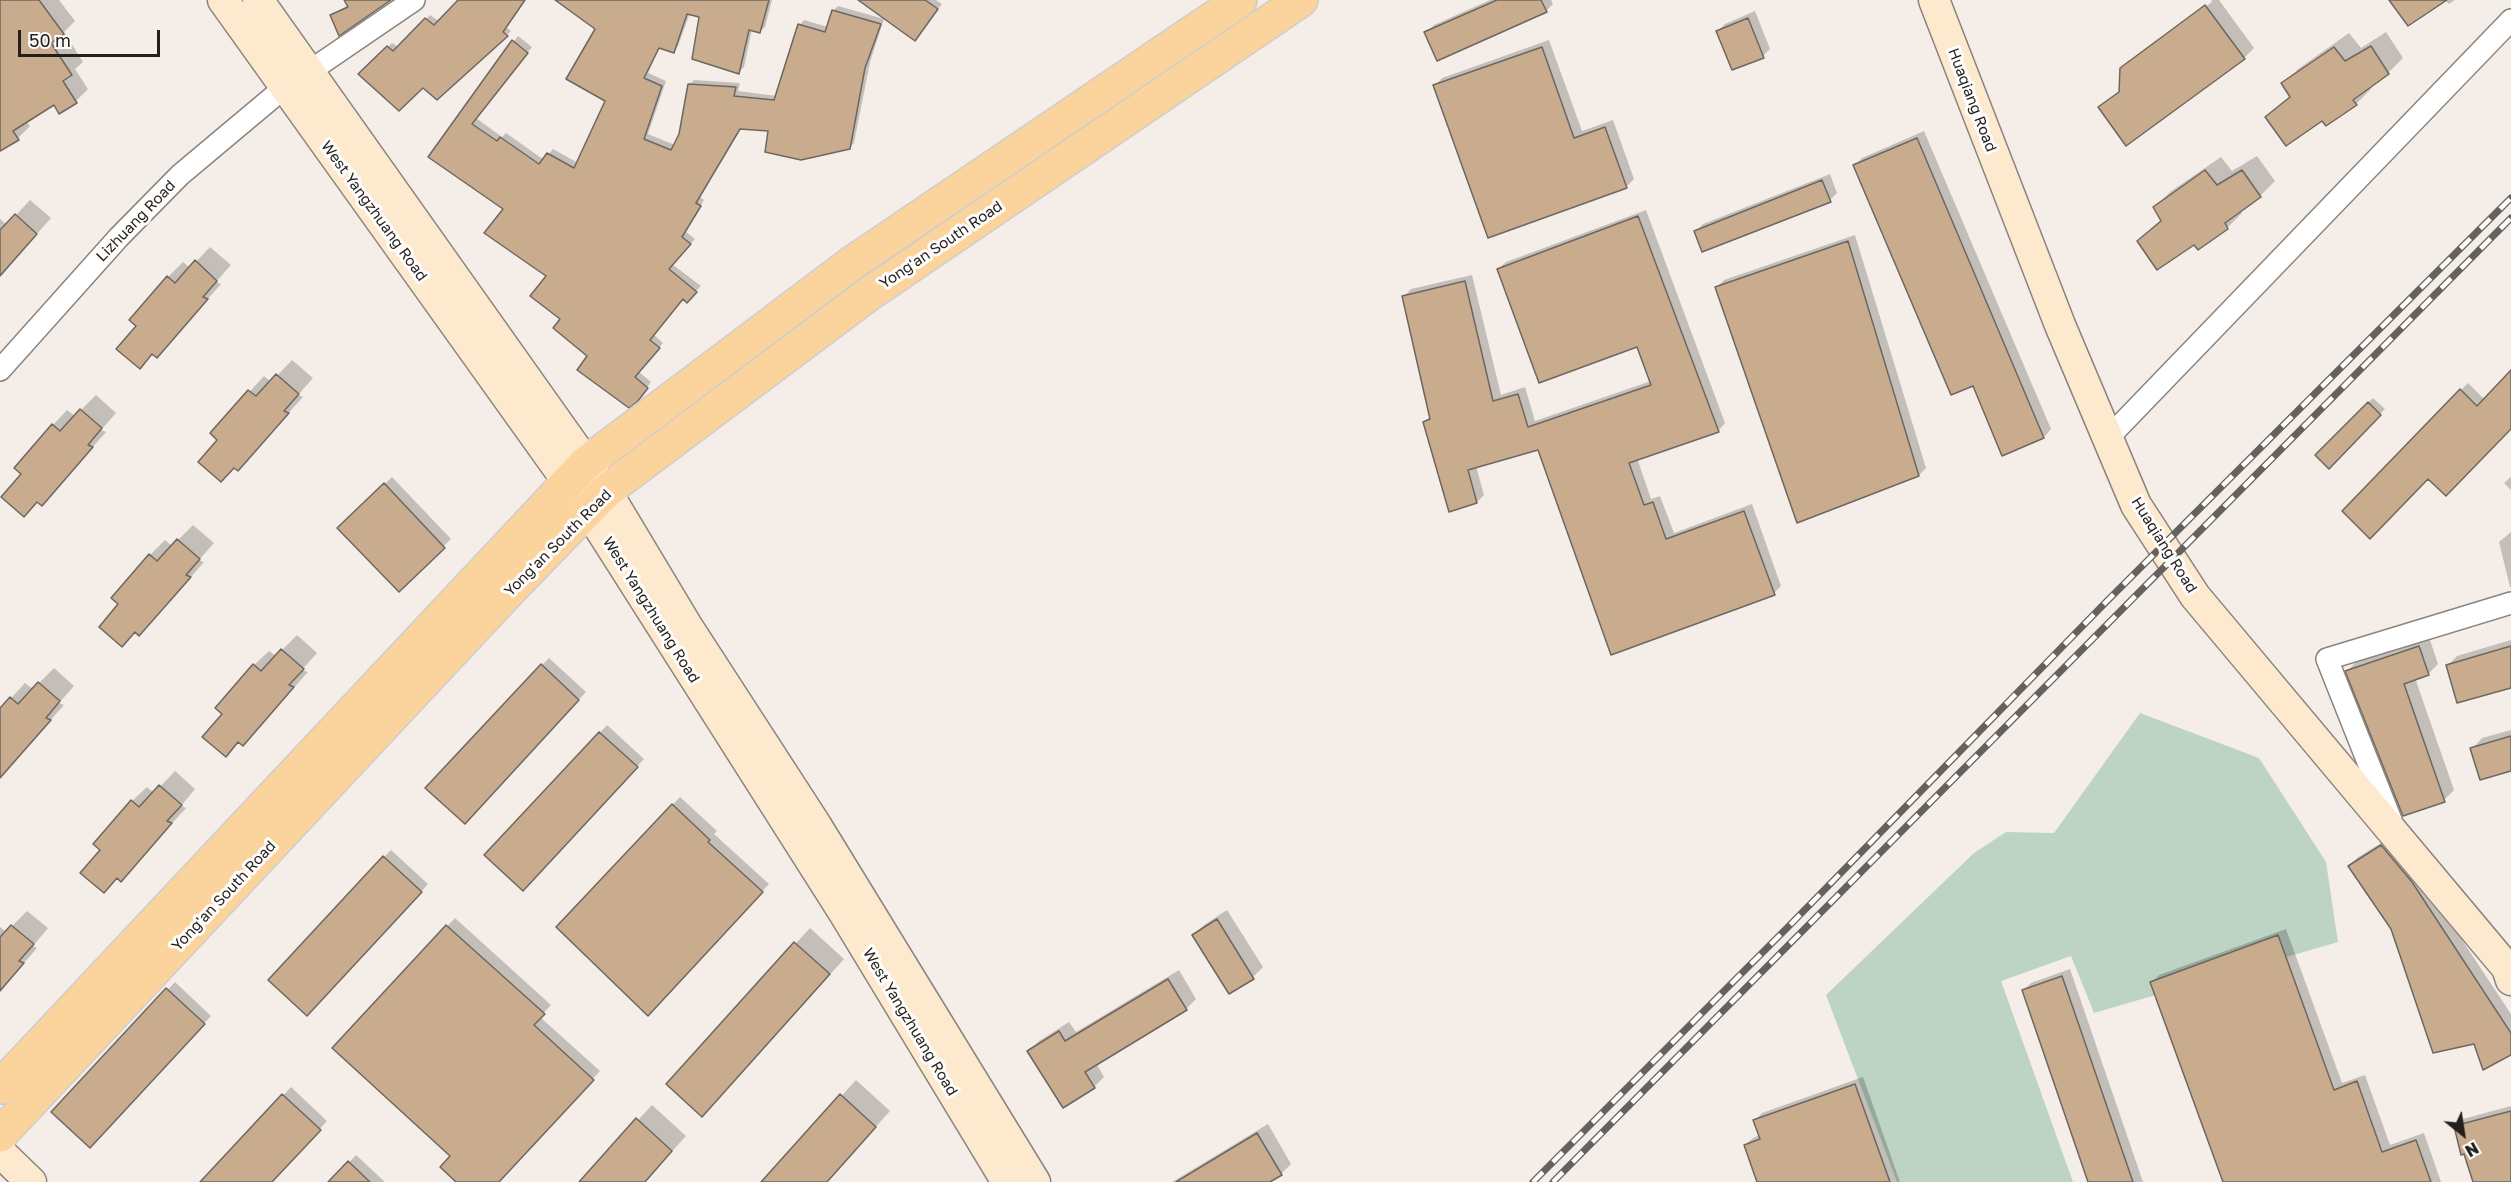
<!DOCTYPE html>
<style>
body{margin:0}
#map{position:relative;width:2511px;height:1182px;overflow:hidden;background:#f5eee8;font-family:"Golos Text",sans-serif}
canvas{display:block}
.north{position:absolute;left:2433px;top:1104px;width:60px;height:60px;-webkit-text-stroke:4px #fefdfb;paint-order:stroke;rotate:150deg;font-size:16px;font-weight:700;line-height:24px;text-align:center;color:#221f1d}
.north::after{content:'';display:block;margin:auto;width:21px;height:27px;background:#221f1d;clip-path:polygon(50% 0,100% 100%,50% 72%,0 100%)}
.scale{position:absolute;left:18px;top:30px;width:142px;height:27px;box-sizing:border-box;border:3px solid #221f1d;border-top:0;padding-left:8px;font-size:18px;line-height:21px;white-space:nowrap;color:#221f1d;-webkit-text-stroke:4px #fefdfb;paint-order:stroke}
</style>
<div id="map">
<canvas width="2511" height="1182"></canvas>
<div class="north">N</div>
<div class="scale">50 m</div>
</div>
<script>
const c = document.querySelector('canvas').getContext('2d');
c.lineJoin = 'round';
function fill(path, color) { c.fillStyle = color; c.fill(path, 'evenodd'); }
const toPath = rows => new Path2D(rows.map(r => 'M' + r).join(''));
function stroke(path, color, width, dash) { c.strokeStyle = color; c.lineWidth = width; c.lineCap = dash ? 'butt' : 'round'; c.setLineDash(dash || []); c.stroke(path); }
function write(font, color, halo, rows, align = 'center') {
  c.font = font + ' "Golos Text",sans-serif'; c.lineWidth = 6; c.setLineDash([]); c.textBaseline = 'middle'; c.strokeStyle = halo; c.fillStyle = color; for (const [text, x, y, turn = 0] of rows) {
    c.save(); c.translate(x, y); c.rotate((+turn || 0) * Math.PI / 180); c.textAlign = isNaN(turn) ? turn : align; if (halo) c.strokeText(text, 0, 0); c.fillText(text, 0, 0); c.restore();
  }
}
const green = toPath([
 [2140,713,2259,758,2326,862,2338,942,2094,1013,2071,956,2001,981,2073,1182,1897,1182,1826,995,1974,853,2006,832,2054,833]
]);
const shadow = toPath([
 [0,0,59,0,75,21,64,32,83,62,75,69,88,89,76,101,60,112,54,103,26,121,30,126,18,138,0,150],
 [346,0,389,0,331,16,348,5],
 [460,0,525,0,506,27,511,31,507,35,423,86,360,74,392,43,399,47,430,15,439,21],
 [558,0,772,0,765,27,760,31,752,29,744,67,739,72,701,16,690,13,678,46,673,51,660,47,648,73,666,81,648,134,675,145,681,134,689,85,694,80,740,83,738,91,777,96,800,25,804,20,828,27,833,11,838,6,884,19,870,62,854,143,849,148,770,130,741,127,700,197,704,200,686,232,695,239,672,264,701,286,687,300,683,297,653,334,663,343,639,372,651,382,642,394,589,356,562,319,548,276,505,209,430,156,518,36,532,47,476,118,502,137,506,133,544,160,553,149,578,163,607,100,597,29],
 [861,0,936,0,942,4,919,34],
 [1490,0,1551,0,1553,4,1546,11,1426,33,1434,25],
 [2211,0,2219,0,2254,48,2244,58,2100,107,2120,90,2121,68,2129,60,2129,63,2212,2],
 [2445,0,2455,0,2449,4],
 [1755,11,1770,49,1763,56,1718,31,1725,24],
 [2386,32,2403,58,2388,73,2369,87,2371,89,2356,104,2323,119,2267,117,2290,96,2283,84,2298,69,2349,33,2361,48],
 [1549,40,1582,131,1613,120,1634,179,1626,187,1435,86,1442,78],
 [1924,131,2051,429,2044,437,2003,454,1973,384,1855,165,1862,158],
 [2257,156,2275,181,2260,196,2240,210,2242,213,2227,228,2194,243,2139,241,2162,219,2155,207,2170,192,2221,157,2232,171],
 [1830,174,1837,193,1830,200,1696,231,1703,224],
 [30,200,51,218,0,276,0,219,7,225],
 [1646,210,1725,423,1718,431,1637,458,1651,499,1660,496,1674,533,1752,504,1781,586,1774,593,1612,653,1539,448,1476,466,1484,495,1477,502,1424,422,1431,416,1403,297,1411,289,1472,275,1501,395,1525,387,1535,421,1651,381,1638,345,1498,269,1506,262],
 [1855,235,1926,468,1919,475,1717,287,1724,280],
 [210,247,231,265,216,282,221,284,171,341,153,353,140,367,138,326,168,277,183,262,190,268],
 [292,360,313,378,298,395,303,397,238,469,219,439,212,433,264,376,271,382],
 [2511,372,2511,427,2428,477,2344,511,2468,383,2485,400],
 [96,395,116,413,101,430,106,432,56,489,38,501,24,515,23,474,53,425,67,410,75,416],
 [2373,398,2385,409,2329,466,2317,455],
 [392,477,451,539,399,590,339,528],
 [2511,477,2511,490,2504,483],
 [193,525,214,543,199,560,204,562,154,619,139,634,136,631,122,645,121,604,150,555,165,540,172,546],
 [2511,532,2511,587,2510,587,2499,542],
 [297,635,317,653,302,670,308,672,257,729,243,744,239,741,226,755,224,714,254,665,269,651,276,656],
 [2429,637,2438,664,2428,674,2415,678,2454,790,2444,800,2347,671,2357,661],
 [2511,640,2511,686,2447,666,2457,656],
 [549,658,586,692,472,815,542,665],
 [54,668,74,686,59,703,64,705,0,776,0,710,25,683,33,689],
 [607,725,644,759,530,882,486,855],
 [2511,730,2511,769,2472,749,2482,738],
 [175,771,195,789,181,806,186,808,121,880,102,850,132,801,147,787,154,793],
 [680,797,717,831,714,834,769,884,655,1007,558,927],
 [2389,838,2419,875,2511,1014,2511,1054,2475,1042,2350,866,2357,858],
 [391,850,428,884,314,1007,384,857],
 [1227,910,1263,967,1253,977,1194,935,1204,925],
 [27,911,48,928,33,946,37,948,0,991,0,927,6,932],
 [455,918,551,1005,540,1017,600,1071,497,1182,458,1182,452,1156,334,1048],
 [810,928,844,959,717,1100,668,1083],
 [2286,929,2342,1083,2365,1075,2390,1145,2424,1133,2441,1182,2224,1182,2152,982,2159,975],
 [2070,969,2143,1182,2089,1182,2024,990,2031,983],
 [1179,970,1196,999,1186,1009,1096,1063,1104,1077,1094,1087,1029,1051,1039,1041,1069,1022,1076,1032],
 [175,982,211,1016,97,1138,53,1112],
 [1863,1077,1900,1182,1758,1182,1745,1145,1753,1138,1760,1135,1755,1120,1762,1113],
 [856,1080,890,1111,826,1182,763,1182],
 [291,1087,327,1121,271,1182,202,1182],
 [652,1105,686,1136,644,1182,581,1182],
 [2511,1106,2511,1182,2474,1182,2456,1126,2463,1119],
 [1268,1124,1291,1164,1281,1174,1267,1182,1172,1182],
 [356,1155,385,1182,330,1182]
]);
const building = toPath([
 [0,0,39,0,64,34,51,43,72,75,63,81,77,103,59,114,54,105,13,131,19,140,0,151,0,0],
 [344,0,391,0,339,36,330,15,348,7,344,0],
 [458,0,525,0,503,32,508,36,437,100,423,88,399,111,358,74,387,46,393,51,425,18,434,25,458,0],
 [555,0,769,0,760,33,749,30,739,74,692,59,699,17,687,14,674,53,659,48,644,78,662,86,644,139,671,150,679,134,688,84,736,87,734,96,774,100,798,24,825,32,832,10,881,24,865,68,850,149,801,160,765,152,768,131,740,129,696,203,701,206,682,237,691,244,669,269,697,292,687,303,683,299,650,340,660,348,635,377,648,388,638,401,629,408,577,370,587,356,553,328,560,319,530,296,546,276,484,233,503,209,428,157,512,40,528,53,472,124,497,141,500,137,539,164,547,153,574,168,605,101,566,79,595,29,555,0],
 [858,0,925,0,938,9,915,41,858,0],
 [1497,0,1541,0,1547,12,1437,61,1424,32,1497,0],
 [2389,0,2447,0,2408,26,2389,0],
 [2205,5,2245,59,2126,146,2098,107,2119,92,2120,68,2205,5],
 [1748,18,1764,58,1732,70,1716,31,1748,18],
 [2371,46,2389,74,2353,100,2357,105,2326,126,2322,121,2286,146,2265,117,2290,97,2281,83,2334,47,2345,61,2371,46],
 [1542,47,1574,138,1605,127,1627,188,1488,238,1433,85,1542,47],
 [1917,138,2044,438,2002,456,1973,386,1951,395,1853,165,1917,138],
 [2205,170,2217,185,2242,170,2261,197,2225,223,2228,229,2198,250,2194,245,2157,270,2137,241,2161,221,2153,207,2205,170],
 [1822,180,1831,202,1702,252,1694,231,1822,180],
 [15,214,37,234,0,276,0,230,15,214],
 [1638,216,1719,432,1629,463,1644,505,1653,502,1666,539,1744,511,1775,595,1611,655,1538,450,1468,470,1477,503,1449,512,1423,422,1430,419,1402,296,1465,281,1493,401,1518,394,1528,427,1651,385,1637,347,1539,383,1497,269,1638,216],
 [1848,241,1919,476,1797,523,1715,287,1848,241],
 [195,260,217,281,203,297,208,299,157,358,152,354,140,369,116,349,136,326,129,320,167,276,175,283,195,260],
 [2511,370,2511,429,2446,496,2428,479,2370,539,2342,511,2460,389,2477,406,2511,370],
 [276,374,299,394,284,411,289,413,238,471,234,468,221,482,198,462,217,440,210,433,248,390,256,396,276,374],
 [2368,402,2381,415,2329,469,2315,455,2368,402],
 [80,409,102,428,88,445,93,447,42,506,37,502,24,517,1,497,21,474,14,468,52,424,60,431,80,409],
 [384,483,445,548,399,592,337,528,384,483],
 [177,539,200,559,186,575,191,577,139,636,135,632,122,647,99,627,118,604,111,598,149,554,157,561,177,539],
 [2419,646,2429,675,2404,684,2445,802,2403,816,2345,671,2419,646],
 [2511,646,2511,688,2457,703,2446,665,2511,646],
 [281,649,304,669,289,685,294,687,243,746,238,742,226,757,202,737,222,714,215,708,253,664,261,671,281,649],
 [541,664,579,700,465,824,425,788,541,664],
 [38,682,60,701,46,718,51,720,0,778,0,708,10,697,18,704,38,682],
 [599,732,638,767,523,891,484,855,599,732],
 [2511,736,2511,771,2480,780,2470,748,2511,736],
 [159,785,182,805,167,821,172,823,121,882,117,878,104,893,80,873,100,850,93,844,131,800,139,807,159,785],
 [672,804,710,840,708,842,763,892,648,1016,556,927,672,804],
 [2381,845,2412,882,2511,1033,2511,1055,2483,1070,2474,1044,2433,1053,2391,929,2348,866,2381,845],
 [383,856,422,892,307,1016,268,980,383,856],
 [1217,919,1254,979,1229,994,1192,935,1217,919],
 [11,925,34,944,19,961,24,963,0,991,0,937,11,925],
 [446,925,545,1014,534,1025,594,1080,499,1182,456,1182,440,1167,450,1156,332,1048,446,925],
 [2278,935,2334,1090,2357,1081,2382,1152,2416,1140,2431,1182,2223,1182,2150,982,2278,935],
 [794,942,830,974,702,1117,666,1084,794,942],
 [2062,976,2133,1182,2088,1182,2022,990,2062,976],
 [1168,979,1187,1010,1085,1072,1095,1088,1063,1108,1027,1051,1059,1031,1065,1041,1168,979],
 [166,988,205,1024,90,1148,51,1112,166,988],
 [1855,1084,1890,1182,1757,1182,1744,1145,1760,1139,1753,1120,1855,1084],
 [282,1094,321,1130,272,1182,200,1182,282,1094],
 [840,1094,876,1127,827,1182,761,1182,840,1094],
 [2511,1111,2511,1182,2473,1182,2464,1154,2461,1155,2454,1126,2511,1111],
 [636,1118,672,1151,645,1182,579,1182,636,1118],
 [1257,1133,1282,1175,1270,1182,1176,1182,1257,1133],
 [348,1161,370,1182,328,1182,348,1161]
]);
const street = toPath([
 [310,71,414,0],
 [0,370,119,237,180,175,285,87],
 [2108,438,2511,20],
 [2391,820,2327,659,2511,603]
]);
const secondary = toPath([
 [223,0,588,510,844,913,1007,1182],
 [258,0,606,491,687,626,816,825,1035,1182],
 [1934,0,2060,325,2136,505,2195,596,2507,968,2511,980],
 [0,1152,31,1182]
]);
const primary = toPath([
 [0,1087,585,464,852,263,1240,0],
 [0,1135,511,589,606,491,869,294,1301,0]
]);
const rail = toPath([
 [1533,1182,1786,929,2108,600,2511,198],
 [1553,1182,2511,218]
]);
const streetNames = [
 ["Huaqiang Road",1972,100,69],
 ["West Yangzhuang Road",374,211,54],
 ["Lizhuang Road",136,221,-46],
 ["Yong'an South Road",941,245,-34],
 ["Yong'an South Road",558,543,-45],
 ["Huaqiang Road",2164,545,58],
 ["West Yangzhuang Road",651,610,58],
 ["Yong'an South Road",224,896,-47],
 ["West Yangzhuang Road",910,1022,59]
];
fill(green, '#bdd4c4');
fill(shadow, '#0003');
fill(building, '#c9ab8e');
stroke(building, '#6d6761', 1.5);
stroke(street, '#8a847e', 24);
stroke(secondary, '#8a847e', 33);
stroke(primary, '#cececd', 36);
stroke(street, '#fff', 21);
stroke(secondary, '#fde9ce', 30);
stroke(primary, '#fbd39c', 33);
stroke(rail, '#65615e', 7);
stroke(rail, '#fefdfb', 4.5, [14]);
write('15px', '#221f1d', '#fefdfb', streetNames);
</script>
